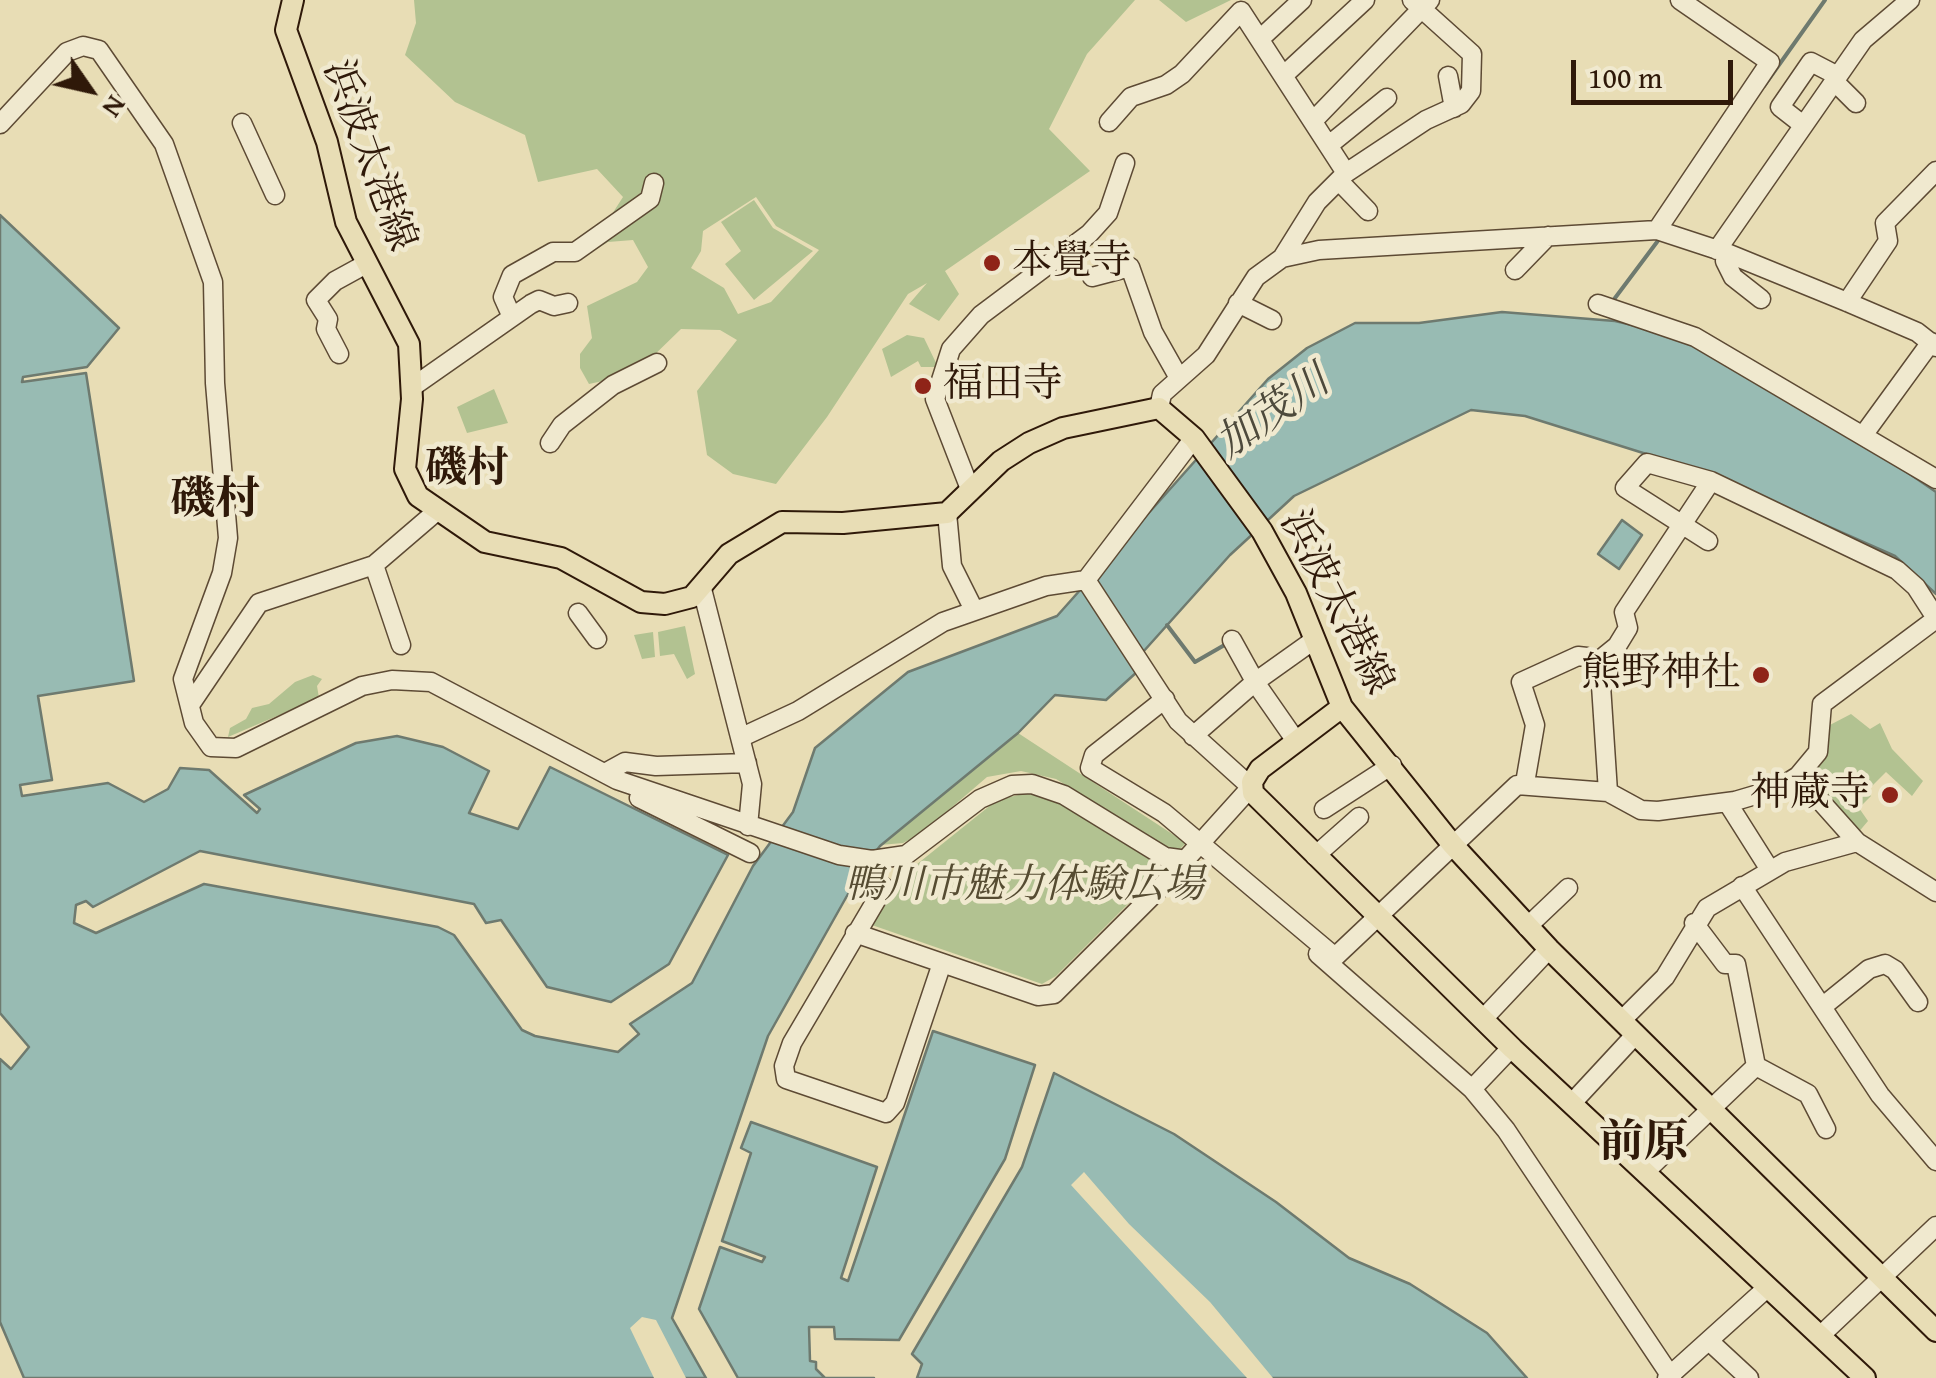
<!DOCTYPE html>
<meta charset="utf-8">
<style>
body{margin:0}
#map{position:relative;width:1936px;height:1378px;overflow:hidden;background:#e8ddb5;font-family:"Gentium Book Plus",serif}
canvas{display:block}
.north{position:absolute;left:40px;top:40px;width:100px;height:100px;-webkit-text-stroke:8px #f0e9cf;paint-order:stroke;rotate:124deg;font-size:28px;font-weight:700;line-height:40px;text-align:center;color:#2f1909}
.north::after{content:'';display:block;margin:auto;width:35px;height:45px;background:#2f1909;clip-path:polygon(50% 0,100% 100%,50% 72%,0 100%)}
.scale{position:absolute;left:1571px;top:60px;width:162px;height:45px;box-sizing:border-box;border:5px solid #2f1909;border-top:0;padding-left:12px;font-size:30px;line-height:35px;white-space:nowrap;color:#2f1909;-webkit-text-stroke:8px #f0e9cf;paint-order:stroke}
</style>
<div id="map">
<canvas width="1936" height="1378"></canvas>
<div class="north">N</div>
<div class="scale">100 m</div>
</div>
<script>
const c = document.querySelector('canvas').getContext('2d');
c.lineJoin = 'round';
function fill(path, color) { c.fillStyle = color; c.fill(path, 'evenodd'); }
const toPath = rows => new Path2D(rows.map(r => 'M' + r).join(''));
function stroke(path, color, width, dash) { c.strokeStyle = color; c.lineWidth = width; c.lineCap = dash ? 'butt' : 'round'; c.setLineDash(dash || []); c.stroke(path); }
function write(font, color, halo, rows, align = 'center') {
  c.font = font + ' "Gentium Book Plus","Noto Serif JP",serif'; c.lineWidth = 9; c.setLineDash([]); c.textBaseline = 'middle'; c.strokeStyle = halo; c.fillStyle = color; for (const [text, x, y, turn = 0] of rows) {
    c.save(); c.translate(x, y); c.rotate((+turn || 0) * Math.PI / 180); c.textAlign = isNaN(turn) ? turn : align; if (halo) c.strokeText(text, 0, 0); c.fillText(text, 0, 0); c.restore();
  }
}
const green = toPath([
 [414,0,1135,0,1087,54,1049,129,1090,171,945,271,959,294,939,321,909,304,927,283,908,294,827,417,776,484,733,474,707,455,697,391,737,340,720,330,681,329,645,364,621,377,589,384,580,368,580,354,592,338,587,306,637,282,648,267,633,240,608,242,585,256,623,197,597,169,538,182,525,135,455,102,405,55,416,23],
 [756,197,776,226,819,250,771,302,738,314,724,288,691,268,701,251,703,231],
 [1159,0,1231,0,1186,22],
 [754,200,773,228,813,251,754,300,725,264,741,251,721,222],
 [907,335,924,338,938,367,921,367,918,361,891,377,882,349],
 [494,389,508,423,467,433,457,407],
 [685,626,695,674,687,679,674,654,660,656,658,632],
 [653,632,655,657,642,659,634,635],
 [313,675,322,679,317,686,319,698,228,737,230,728,246,719,252,708,269,704,295,682],
 [1851,714,1870,729,1880,723,1892,749,1923,781,1912,796,1886,772,1867,791,1871,796,1859,808,1868,821,1857,834,1806,773,1826,752,1828,726],
 [1018,733,1186,843,1178,851,1166,847,1056,779,1021,771,987,777,922,833,903,843,880,845],
 [1027,793,1053,799,1159,865,1158,874,1056,976,1042,984,869,924,896,881,997,800]
]);
const water = toPath([
 [0,215,119,328,87,367,23,377,22,382,86,373,134,681,38,696,52,780,20,785,22,796,108,783,144,802,168,789,180,768,209,770,257,813,260,809,244,795,356,743,397,736,443,747,489,771,469,813,518,829,550,767,728,855,669,964,611,1002,547,987,501,920,486,923,474,904,200,851,93,907,86,901,76,905,74,923,96,933,204,884,438,927,454,935,522,1030,535,1036,618,1052,639,1034,630,1024,692,983,753,866,793,812,815,748,908,672,1057,616,1268,379,1307,348,1355,323,1419,323,1502,312,1615,321,1666,333,1784,388,1936,492,1936,594,1895,556,1707,473,1525,416,1471,410,1294,496,1230,555,1143,652,1138,671,1106,700,1055,695,1018,733,880,846,861,871,768,1036,672,1318,706,1378,24,1378,0,1322,0,1059,11,1069,29,1047,0,1013,0,215],
 [1622,520,1642,535,1619,569,1598,554,1622,520],
 [933,1031,1035,1065,1005,1159,899,1340,835,1339,834,1327,809,1327,810,1361,816,1362,816,1369,825,1378,874,1378,738,1378,699,1309,720,1247,762,1262,765,1257,722,1241,751,1153,741,1148,751,1122,877,1167,841,1278,848,1281,933,1031],
 [1054,1073,1174,1134,1276,1202,1349,1258,1410,1284,1487,1333,1527,1378,917,1378,922,1364,912,1354,1022,1167,1054,1073]
]);
const pier = toPath([
 [1084,1172,1129,1224,1210,1302,1273,1378,1247,1378,1071,1185],
 [642,1317,656,1320,686,1378,654,1378,630,1328]
]);
const stream = toPath([
 [1764,86,1825,0],
 [1612,302,1660,238],
 [1167,625,1195,662,1228,643]
]);
const minor = toPath([
 [1261,38,1302,0],
 [1283,76,1365,0],
 [1448,76,1454,108],
 [1834,81,1856,103],
 [1314,120,1430,0],
 [1109,122,1131,97,1166,85,1182,74,1241,11,1346,173],
 [242,123,275,195],
 [0,124,67,52,83,46,99,50,164,144,213,282,215,383,228,538,222,573,183,679,194,723,211,747,236,748,362,686,392,680,431,682,617,780,839,855,872,860,906,855,980,799,1012,785,1032,784,1064,795,1165,857,1187,860],
 [1803,125,1780,107,1811,62,1838,76],
 [1329,145,1387,98],
 [1339,181,1368,211],
 [1657,230,1770,62,1680,0],
 [1717,250,1863,40,1910,0],
 [1727,253,1725,261,1733,277,1761,299],
 [1282,258,1317,202,1346,173,1426,120,1461,104,1471,91,1472,54,1412,0],
 [1515,270,1548,236],
 [1092,277,1130,267,1153,332,1179,378],
 [1847,302,1888,241,1885,223,1936,171],
 [1238,303,1272,320],
 [1598,304,1695,337,1936,479],
 [512,317,503,297,512,275,553,252,575,252,650,199,654,183],
 [339,354,326,329,328,319,316,300,335,281,366,264],
 [411,388,531,304,539,300,554,306,568,303],
 [1159,408,1162,394,1206,355,1256,277,1282,258,1319,250,1657,230,1727,253,1847,302,1917,332,1936,347],
 [1864,434,1931,342],
 [550,443,562,425,613,385,657,363],
 [970,489,935,399,951,349,981,315,1089,234,1108,213,1125,163],
 [947,513,952,566,974,610],
 [1708,541,1625,488,1647,463,1711,481,1897,570,1916,587,1936,618],
 [374,565,401,645],
 [1086,580,1194,438],
 [702,589,752,784,748,826],
 [578,613,597,639],
 [1232,640,1257,685,1296,741],
 [1596,663,1617,646,1628,628,1624,612,1711,481],
 [1165,699,1094,755,1090,768,1164,813,1335,957,1517,785,1608,792,1641,810,1658,811,1735,801,1779,788,1798,776,1818,752,1822,704,1936,619],
 [190,705,259,603,374,565,437,511],
 [1193,736,1255,682,1314,640],
 [742,737,798,711,943,622,1046,586,1086,580,1178,721,1251,787,1160,888,1054,994,1038,996,855,933],
 [605,773,625,762,656,766,747,763],
 [1798,776,1857,842,1936,892],
 [1525,783,1535,725,1521,682,1578,656,1587,657,1600,670,1608,792],
 [639,798,750,853],
 [1727,802,1770,870],
 [1324,809,1392,765],
 [1315,856,1359,817],
 [1742,886,1880,1095,1936,1161],
 [884,887,792,1043,784,1066,786,1079,886,1113,895,1103,942,963],
 [1694,923,1725,964,1736,964,1756,1066,1808,1094,1826,1129],
 [1527,927,1568,888],
 [1318,954,1472,1089,1506,1130,1672,1378],
 [1822,1007,1869,969,1885,964,1895,970,1918,1002],
 [1483,1019,1549,949],
 [1622,1020,1665,977,1707,908,1785,862,1857,842],
 [1472,1089,1512,1047],
 [1572,1103,1636,1034],
 [1645,1172,1756,1066],
 [1821,1335,1936,1226],
 [1709,1341,1749,1378],
 [1667,1378,1768,1287]
]);
const major = toPath([
 [293,0,286,30,327,142,346,222,409,344,412,399,405,469,418,496,485,542,561,558,641,602,665,604,692,597,729,554,782,522,843,523,947,513,1001,461,1029,443,1063,428,1159,408,1194,438,1262,531,1296,593,1342,707,1452,844,1549,949,1936,1331],
 [1342,707,1260,769,1252,782,1253,793,1513,1049,1865,1378]
]);
const markers = [
 [992,263,10,"#8f2418"],
 [923,386,10,"#8f2418"],
 [1761,675,10,"#8f2418"],
 [1890,795,10,"#8f2418"]
];
const streetNames = [
 ["浜波太港線",368,156,70],
 ["浜波太港線",1335,603,63]
];
const poiNames = [
 ["本覺寺",1012,263],
 ["福田寺",943,386],
 ["熊野神社",1741,675,"right"],
 ["神蔵寺",1870,795,"right"]
];
const parkNames = [
 ["鴨川市魅力体験広場",1024,887]
];
const waterNames = [
 ["加茂川",1274,414,-35]
];
const neighbourhoodNames = [
 ["磯村",467,470]
];
const quarterNames = [
 ["磯村",215,502],
 ["前原",1644,1145]
];
fill(green, '#b2c291');
fill(water, '#98bbb3');
stroke(water, '#6e7a6f', 2.5);
fill(pier, '#e8ddb5');
stroke(stream, '#6e7a6f', 4);
stroke(minor, '#5d4a34', 21);
stroke(major, '#2f1909', 24);
stroke(minor, '#f0e9cf', 18);
stroke(major, '#e8ddb5', 20);
for (const [x, y, r, color] of markers) { const dot = new Path2D(); dot.arc(x, y, r, 0, 2 * Math.PI); c.fillStyle = color; c.fill(dot); stroke(dot, '#f0e9cf', 4); }
write('40px', '#2f1909', '#f0e9cf', streetNames);
write('40px', '#2f1909', '#f0e9cf', poiNames, 'left');
write('italic 40px', '#564c32', '#f0e9cf', parkNames);
write('italic 42px', '#4e4a3c', '#f0e9cf', waterNames);
write('bold 42px', '#2f1909', '#f0e9cf', neighbourhoodNames);
write('bold 45px', '#2f1909', '#f0e9cf', quarterNames);
</script>
